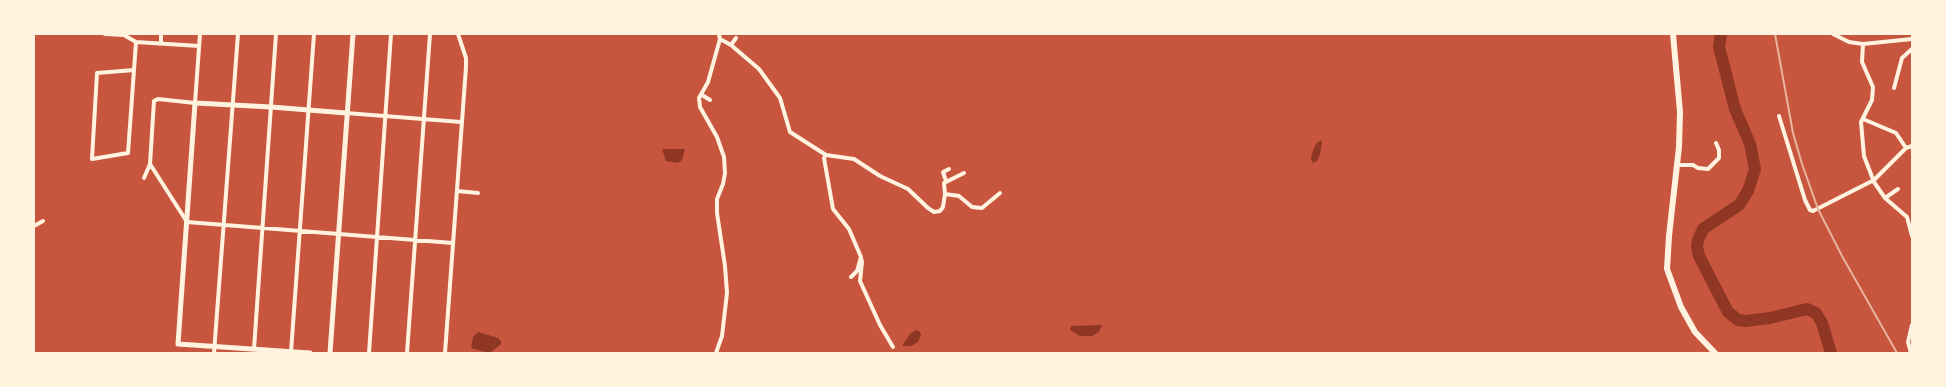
<!DOCTYPE html>
<style>
body{margin:0}
#map{position:relative;width:1946px;height:387px;overflow:hidden;background:#c8553d;font-family:"Asap Condensed",sans-serif}
canvas{display:block}
.frame{position:absolute;inset:0;border:35px solid #fff3e0;pointer-events:none}
</style>
<div id="map">
<canvas width="1946" height="387"></canvas>
<div class="frame"></div>
</div>
<script>
const c = document.querySelector('canvas').getContext('2d');
c.lineJoin = 'round';
function fill(path, color) { c.fillStyle = color; c.fill(path, 'evenodd'); }
const toPath = rows => new Path2D(rows.map(r => 'M' + r).join(''));
function stroke(path, color, width, dash) { c.strokeStyle = color; c.lineWidth = width; c.lineCap = dash ? 'butt' : 'round'; c.setLineDash(dash || []); c.stroke(path); }
const water = toPath([
 [1321,140,1322,143,1320,154,1317,161,1313,163,1311,159,1312,153,1316,144],
 [662,149,685,149,682,160,678,163,666,161],
 [1102,325,1099,332,1092,336,1080,336,1070,330,1071,326],
 [916,330,919,331,921,335,918,342,911,346,902,346,910,334],
 [478,332,498,338,501,341,501,344,490,353,474,349,471,348,473,337]
]);
const river = toPath([
 [1721,34,1719,47,1725,70,1735,109,1750,144,1755,169,1748,191,1739,205,1703,229,1698,240,1697,247,1699,256,1728,312,1738,320,1746,321,1770,318,1807,309,1816,313,1822,323,1831,353]
]);
const minor = toPath([
 [105,34,124,35,136,42,199,46],
 [200,34,195,103,158,99,154,101,150,164,187,222,453,243],
 [1833,34,1849,42,1863,44,1862,62,1873,87,1872,100,1861,122,1864,156,1874,182,1885,198,1907,217,1912,236],
 [720,39,731,45,759,69,780,98,790,132,826,155,854,159,880,176,908,189,928,208,934,212,940,211,943,207,945,194,944,183,964,173],
 [161,44,161,34],
 [1863,44,1912,39],
 [731,45,736,38],
 [134,70,128,153,92,159,97,73,134,70],
 [134,70,136,42],
 [1894,88,1902,58,1912,49],
 [702,95,710,100],
 [346,113,461,122],
 [1779,116,1805,200,1810,210,1813,211,1874,180,1906,148,1912,146],
 [1863,119,1896,133,1906,148],
 [826,155,824,158,833,209,849,229,861,257,857,271,851,277],
 [1677,165,1693,165,1698,168,1708,169,1719,158,1719,150,1716,143],
 [144,178,150,164],
 [946,181,943,172,949,169],
 [457,191,478,193],
 [945,194,959,196,972,207,982,208,1000,193],
 [1885,198,1898,189],
 [34,226,43,221],
 [861,258,862,262,860,281,880,325,893,347],
 [254,349,276,34],
 [291,352,314,34],
 [214,353,238,34],
 [369,353,391,34],
 [407,353,430,34],
 [445,353,466,67,466,58,458,34],
 [716,353,722,336,727,293,725,266,717,213,717,199,723,184,725,173,724,157,717,137,700,107,699,98,708,82,720,39,719,34],
 [1911,353,1908,342,1912,325]
]);
const tertiary = toPath([
 [310,353,178,344,195,103,271,107,346,113],
 [330,353,353,34]
]);
const trunk = toPath([
 [1673,34,1680,112,1679,147,1669,236,1667,269,1681,307,1695,332,1715,353]
]);
const rail = toPath([
 [1775,34,1793,133,1802,164,1818,209,1842,256,1897,353]
]);
fill(water, '#8f3625');
stroke(river, '#8f3625', 12);
stroke(minor, '#fff3e0', 4);
stroke(tertiary, '#fff3e0', 5);
stroke(trunk, '#fff3e0', 6);
stroke(rail, '#e9b49f', 2);
</script>
